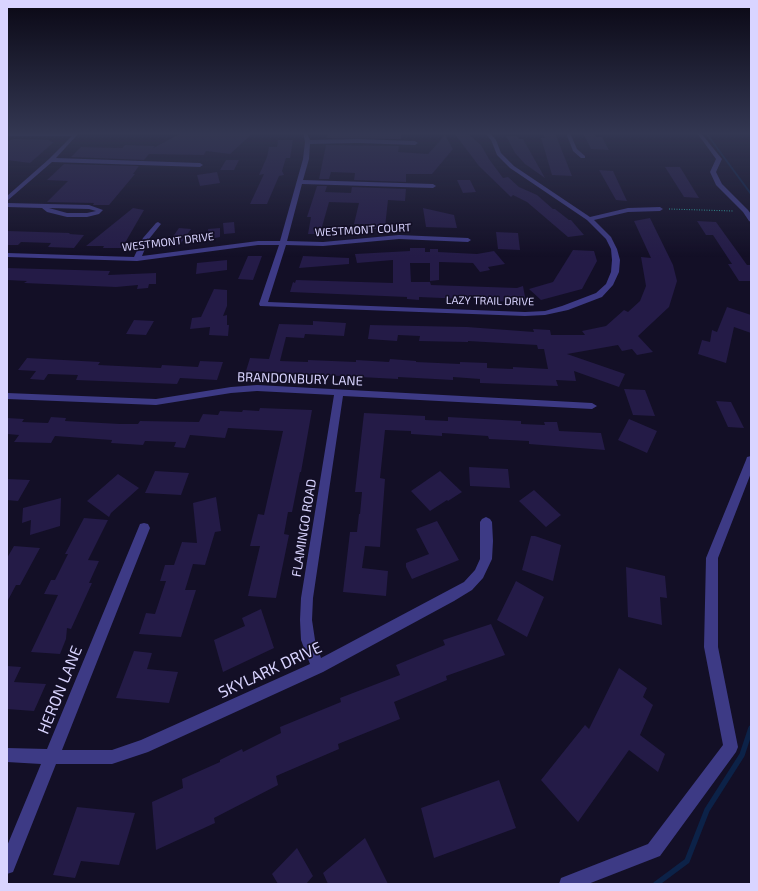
<!DOCTYPE html>
<style>
body{margin:0}
#map{position:relative;width:758px;height:891px;overflow:hidden;background:#130f26;font-family:"Exo 2",sans-serif}
canvas{display:block}
.frame{position:absolute;inset:0;border:8px solid #d9d4ff;pointer-events:none}
</style>
<div id="map">
<canvas width="758" height="891"></canvas>
<div class="frame"></div>
</div>
<script>
const c = document.querySelector('canvas').getContext('2d');
c.lineJoin = 'round';
const toPath = rows => new Path2D(rows.map(r => 'M' + r).join(''));
function stroke(path, color, width, dash) { c.strokeStyle = color; c.lineWidth = width; c.lineCap = dash ? 'butt' : 'round'; c.setLineDash(dash || []); c.stroke(path); }
function fill(path, color) { c.fillStyle = color; c.fill(path, 'evenodd'); }
function write(font, color, halo, rows, align = 'center') {
  c.font = font + ' "Exo 2",sans-serif'; c.lineWidth = 3.5; c.setLineDash([]); c.textBaseline = 'middle'; c.strokeStyle = halo; c.fillStyle = color; for (const [text, x, y, turn = 0] of rows) {
    c.save(); c.translate(x, y); c.rotate((+turn || 0) * Math.PI / 180); c.textAlign = isNaN(turn) ? turn : align; if (halo) c.strokeText(text, 0, 0); c.fillText(text, 0, 0); c.restore();
  }
}
const streamFar1 = toPath([
 [706,133,751,194]
]);
const stream = toPath([
 [656,884,687,861,707,810,742,755,751,728]
]);
const building = toPath([
 [182,133,253,133,230,154,206,151,204,155,149,154,144,160,71,157,81,147,122,148,125,145,155,146,153,148],
 [328,133,402,133,401,139,327,138],
 [454,133,467,133,481,145,489,159,503,178,508,177,519,187,537,195,553,209,555,209,569,220,571,220,584,235,568,237,527,202,513,195,511,197,479,166],
 [543,133,555,133,572,176,552,175,541,138,545,138],
 [583,133,594,133,596,137,602,137,609,150,591,149],
 [445,135,453,149,432,174,406,174,406,182,354,180,355,173,331,172,329,179,319,179,326,145,399,146,398,152,428,154],
 [506,136,517,136,519,139,523,139,545,178,525,164,515,153],
 [14,139,50,140,49,141,54,142,30,163,7,160,7,141],
 [278,140,293,140,290,158,286,158,282,171,284,175,279,176,267,204,250,204,264,174,259,175,267,157,269,147,277,147],
 [226,160,239,160,234,170,220,170],
 [64,164,139,166,133,174,135,174,109,205,93,205,94,203,47,202,68,181,47,180],
 [665,167,680,167,699,198,684,197],
 [599,170,613,171,627,201,616,200],
 [217,172,220,183,200,186,197,175],
 [457,180,470,180,476,192,463,193],
 [317,186,327,186,325,192,351,193,352,187,406,189,405,201,388,200,385,227,379,227,379,229,369,229,369,224,354,224,359,203,329,202,320,234,308,234,311,217,307,217],
 [133,208,144,210,122,248,103,248,104,246,86,246],
 [423,208,454,215,457,228,426,227],
 [650,218,673,265,677,281,669,307,638,336,653,352,637,355,632,349,622,351,618,345,567,354,625,374,619,387,574,371,576,381,556,380,558,386,480,383,480,379,453,377,453,380,398,377,398,379,246,371,250,358,269,359,279,324,313,325,313,321,346,323,344,336,305,334,304,338,286,337,280,361,308,362,308,360,356,362,356,360,389,362,390,359,416,361,416,362,460,364,460,362,487,363,487,368,513,369,513,367,548,369,544,349,538,349,537,345,468,341,468,342,419,341,420,336,398,335,397,341,368,339,370,325,467,327,534,332,533,329,550,330,551,335,585,335,582,331,606,326,624,310,628,312,640,301,646,286,641,257,651,258,634,221],
 [697,221,716,222,747,265,751,265,751,281,739,281,728,264,732,264,713,235,706,235],
 [234,222,235,233,224,234,223,223],
 [179,228,191,229,179,246,167,245],
 [220,228,220,237,209,239,208,229],
 [7,231,70,233,69,234,84,235,74,248,48,247,51,243,21,242,18,245,7,245],
 [496,232,518,233,520,250,498,249],
 [410,248,425,248,425,252,430,252,430,249,438,249,438,252,477,254,494,251,505,264,488,267,490,270,480,272,473,263,439,262,439,280,430,281,430,263,410,263,411,282,430,282,431,285,517,288,523,286,526,302,488,301,488,298,465,297,465,299,419,297,419,300,407,299,407,297,290,292,293,282,295,283,296,280,393,283,393,260,357,263,355,254,410,251],
 [573,250,594,251,597,261,582,289,541,300,529,289,553,282],
 [248,256,262,256,253,280,238,279],
 [303,256,349,258,349,264,299,268],
 [227,260,227,270,196,274,197,263],
 [7,268,110,271,108,275,156,273,156,284,149,284,148,288,137,289,138,285,116,287,24,283,27,281,7,280],
 [214,289,227,290,227,306,223,316,227,315,227,325,229,325,228,336,209,335,210,327,190,329,192,318,201,317],
 [727,307,751,315,751,333,734,327,726,363,698,354,702,340,710,342,712,330,717,332],
 [134,320,154,321,146,335,126,334],
 [27,358,100,362,98,365,161,368,162,365,198,367,200,361,223,362,217,380,180,378,177,384,76,380,78,375,48,374,44,380,30,379,36,371,18,370],
 [624,389,645,390,655,416,633,415],
 [716,401,731,402,744,428,728,427],
 [260,408,312,410,301,472,300,472,292,512,288,512,284,534,289,535,276,598,248,596,260,546,250,546,258,514,264,515,283,431,228,428,225,438,190,435,185,448,174,447,176,442,145,441,143,445,111,443,112,440,55,436,51,443,14,442,19,435,7,434,7,418,24,419,22,422,48,423,51,417,66,418,65,421,120,424,138,424,140,421,199,422,203,414,218,415,220,411,242,412,243,410,259,411],
 [364,413,425,416,425,420,448,421,448,417,521,421,521,424,545,425,544,422,557,422,559,431,601,433,605,450,529,444,529,441,489,439,488,436,442,433,442,436,411,434,411,431,385,430,380,478,385,479,380,547,365,546,362,568,388,571,386,596,343,592,350,532,357,532,359,514,360,514,362,492,355,492],
 [629,419,657,431,647,453,618,440],
 [469,467,508,469,510,488,470,486],
 [155,471,189,473,181,495,145,493],
 [440,471,462,492,448,501,447,500,430,511,411,491],
 [118,474,139,488,111,513,109,517,87,501],
 [7,479,30,480,18,501,7,500],
 [534,490,561,515,546,527,519,501],
 [216,497,221,531,215,532,205,565,193,564,185,590,196,590,181,637,139,634,146,613,155,614,166,581,160,581,165,565,174,565,182,542,197,543,193,503],
 [61,498,60,526,30,535,31,520,22,523,23,508],
 [84,518,108,520,88,560,99,561,89,583,92,583,71,629,67,628,66,639,60,654,31,652,58,595,44,594,51,580,55,580,68,554,65,554],
 [437,521,459,560,412,579,406,567,406,563,429,554,416,529],
 [531,536,535,536,561,545,553,581,522,570],
 [14,546,40,548,20,585,16,585,7,602,7,558],
 [626,567,665,576,667,598,660,597,662,625,628,617],
 [516,581,544,597,527,637,497,620],
 [261,609,274,648,223,672,214,640,245,626,242,618],
 [491,624,505,655,446,676,447,680,394,702,400,719,338,744,339,749,276,776,278,785,214,818,215,823,156,850,152,802,183,788,182,779,220,762,220,760,242,749,243,752,281,733,280,727,341,702,340,698,400,675,396,665,445,645,443,640],
 [134,651,152,653,147,669,178,672,169,703,116,698],
 [7,666,21,667,14,682,46,684,34,711,7,709],
 [619,668,647,688,643,697,653,705,640,735,665,754,658,772,629,750,578,822,541,780,585,725,589,729],
 [499,780,516,828,434,858,421,808],
 [77,807,135,813,119,865,81,861,75,878,53,875],
 [365,838,388,884,328,884,323,873],
 [297,848,313,876,306,884,278,884,272,874]
]);
const path = toPath([
 [669,209,733,211]
]);
const minor = toPath([
 [7,133,79,133,56,158,200,163,203,165,200,167,52,162,7,201,7,196,49,159,72,136,7,136,7,133],
 [303,133,307,133,310,140,358,139,415,141,418,143,415,145,358,143,310,144,309,159,303,180,433,184,436,186,433,188,302,184,287,241,323,242,399,235,468,238,471,240,468,242,399,239,323,246,286,245,268,302,525,312,545,311,562,306,596,293,606,284,611,272,612,260,611,249,606,239,587,220,510,168,497,155,491,140,485,133,490,133,496,140,501,153,514,166,590,217,628,208,660,207,663,209,660,211,628,212,594,220,611,237,617,249,620,260,619,272,613,285,602,297,568,310,545,315,525,316,260,306,259,304,279,245,258,245,137,261,7,257,7,253,134,257,143,238,156,223,158,222,161,224,149,239,142,256,258,241,280,241,303,159,305,142,303,133],
 [566,133,570,133,577,149,585,156,585,158,581,158,573,151,566,133],
 [697,133,701,133,722,159,716,172,722,184,748,210,751,214,751,222,749,221,743,212,716,185,710,172,716,159,697,133],
 [7,203,89,205,103,210,99,214,87,217,67,217,47,212,42,208,7,207,7,203],
 [49,208,89,209,96,211,87,213,67,213,49,208],
 [257,385,592,403,597,406,592,409,343,396,313,598,312,620,315,640,321,658,464,582,475,570,480,559,480,522,482,519,486,517,490,519,492,522,493,541,492,559,483,578,472,590,454,601,323,672,148,752,112,764,56,764,13,872,7,874,7,846,41,764,7,762,7,748,47,749,140,524,144,523,148,524,150,528,62,750,112,750,141,740,310,664,301,640,300,620,301,598,334,395,257,391,231,393,156,405,7,399,7,393,156,399,231,387,257,385],
 [751,456,751,473,718,558,718,647,738,747,736,752,660,856,588,884,559,884,561,878,648,844,723,745,704,647,706,558,746,460,747,457,751,456]
]);
const farStreetnames = [
 ["WESTMONT COURT",363,230,-3],
 ["WESTMONT DRIVE",168,242,-7],
 ["LAZY TRAIL DRIVE",490,301,1]
];
const streetNames = [
 ["BRANDONBURY LANE",300,379,2],
 ["FLAMINGO ROAD",304,528,-81]
];
const nearStreetnames = [
 ["SKYLARK DRIVE",270,670,-25],
 ["HERON LANE",60,690,-68]
];
stroke(streamFar1, '#0c2248', 2);
stroke(stream, '#0c2248', 5.5);
fill(building, '#241b47');
stroke(path, '#2fb8b0', 1, [1, 1.5]);
fill(minor, '#3d3a85');
const sky = c.createLinearGradient(0, 0, 0, 257);
sky.addColorStop(0, '#0a0815');
sky.addColorStop(0.52, '#333752');
sky.addColorStop(1, '#33375200');
c.fillStyle = sky;
c.fillRect(0, 0, 758, 257);
write('11px', '#d9d4ff', '#130f26', farStreetnames);
write('13px', '#d9d4ff', '#130f26', streetNames);
write('16px', '#d9d4ff', '#130f26', nearStreetnames);
</script>
